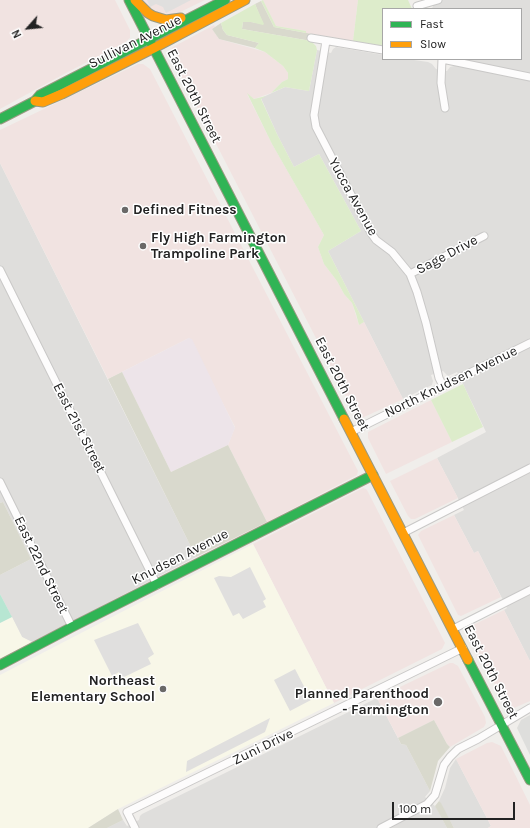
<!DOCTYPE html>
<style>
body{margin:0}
#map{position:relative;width:530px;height:828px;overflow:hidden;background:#f0eeeb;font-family:Karla,sans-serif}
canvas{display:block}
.legend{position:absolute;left:382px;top:8px;width:140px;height:52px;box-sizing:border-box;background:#fff;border:1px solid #a7a7a7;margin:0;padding:5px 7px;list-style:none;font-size:12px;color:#222}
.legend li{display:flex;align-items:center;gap:8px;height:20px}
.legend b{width:20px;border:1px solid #a7a7a7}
.north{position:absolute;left:8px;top:8px;width:40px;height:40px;-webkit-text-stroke:3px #fff;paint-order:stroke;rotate:243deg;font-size:11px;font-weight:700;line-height:16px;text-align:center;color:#222}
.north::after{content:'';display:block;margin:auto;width:14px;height:18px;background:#222;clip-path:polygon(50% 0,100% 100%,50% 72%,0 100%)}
.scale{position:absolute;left:392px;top:802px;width:123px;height:18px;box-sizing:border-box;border:2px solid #222;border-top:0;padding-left:5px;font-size:12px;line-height:14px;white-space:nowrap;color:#222;-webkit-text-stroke:3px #fff;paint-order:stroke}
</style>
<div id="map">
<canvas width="530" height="828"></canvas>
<ul class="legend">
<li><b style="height:5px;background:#30b455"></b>Fast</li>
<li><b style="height:5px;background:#ff9f0a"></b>Slow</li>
</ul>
<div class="north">N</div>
<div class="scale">100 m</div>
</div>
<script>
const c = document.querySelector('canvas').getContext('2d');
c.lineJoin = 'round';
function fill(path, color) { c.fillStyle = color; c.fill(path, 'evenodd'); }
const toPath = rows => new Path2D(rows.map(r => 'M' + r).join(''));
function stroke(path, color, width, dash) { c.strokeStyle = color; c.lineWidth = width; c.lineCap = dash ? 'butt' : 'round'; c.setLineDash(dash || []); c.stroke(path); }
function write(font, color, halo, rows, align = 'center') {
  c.font = font + ' Karla,sans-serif'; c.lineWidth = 3; c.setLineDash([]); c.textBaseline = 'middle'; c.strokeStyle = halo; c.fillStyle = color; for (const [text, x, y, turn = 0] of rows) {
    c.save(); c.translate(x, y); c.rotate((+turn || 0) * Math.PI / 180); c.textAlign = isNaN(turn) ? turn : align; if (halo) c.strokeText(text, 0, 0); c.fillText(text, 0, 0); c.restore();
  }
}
const residential = toPath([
 [431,0,530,0,530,661,504,610,507,608,478,551,474,553,454,515,464,510,437,458,486,432,463,384,457,372,448,376,443,371,431,375,433,381,432,385,403,399,328,251,361,231,319,154,294,167,277,134,261,98,285,87,309,91,317,50,331,53,333,49,336,47,383,55,383,59,407,59,428,62,432,64,436,69,447,71,450,67,454,66,454,59,521,59,521,9,430,9,433,7],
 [0,163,196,557,32,642,22,637,0,594,0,575,31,559,3,502,0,503],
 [377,698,401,744,406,745,430,791,425,797,436,807,447,828,107,828,123,820,127,826,139,820,140,816,142,814],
 [456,759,491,826,488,828,454,828,439,801,445,788,450,768]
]);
const commercial = toPath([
 [0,0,115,0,130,30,130,38,124,43,64,74,0,109],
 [142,0,205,0,170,17,155,14],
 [263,0,358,0,353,41,306,33,306,31,276,26],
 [214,25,215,27,212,29,219,39,265,52,283,66,288,73,288,79,282,82,271,93,254,99,247,94,272,144,324,235,318,247,324,264,337,281,344,294,352,303,359,325,364,322,403,399,362,418,356,416,171,56,171,49,173,47],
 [138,64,143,64,150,69,358,471,357,475,267,522,228,445,235,427,189,338,108,379,0,163,0,130],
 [431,400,452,442,386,474,368,438,368,432],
 [437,458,458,498,415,519,411,519,408,516,390,481],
 [363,488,366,489,367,490,445,643,442,649,334,703,253,544],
 [454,515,474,553,478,551,501,597,461,616,458,615,418,535,421,531],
 [504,610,530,661,530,701,514,708,509,707,504,702,467,631,469,627],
 [450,663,453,663,458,666,485,717,486,723,484,727,450,747,447,744,434,720,398,738,377,698],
 [492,742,501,746,530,805,530,828,488,828,491,826,456,759,487,743]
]);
const industrial = toPath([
 [189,338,192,339,235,428,228,445,171,472,122,372]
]);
const education = toPath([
 [253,544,334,703,118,809,88,828,0,828,0,675],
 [12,617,22,637,32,642,0,659,0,623]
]);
const religious = toPath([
 [530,715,530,755,517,728,521,720]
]);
const construction = toPath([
 [261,1,274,27,312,34,311,41,242,29,243,22,251,22,263,24,255,4],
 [221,23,223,30,227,35,259,43,255,48,219,39,212,29],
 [122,372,171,472,228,445,267,522,196,557,108,379],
 [3,502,31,559,0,575,0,503],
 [434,720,447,744,450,747,438,761,430,791,406,745,401,744,398,738],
 [439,801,441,803,454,828,447,828,435,806],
 [118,809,123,820,107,828,88,828]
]);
const grass = toPath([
 [263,0,276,26,306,31,306,33,274,27,261,1],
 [358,0,408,0,412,9,383,9,383,46,353,41],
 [255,4,264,24,263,25,251,22,243,22,242,29,311,41,316,46,317,50,309,91,285,87,271,93,282,82,288,79,288,73,283,66,265,52,255,48,259,43,227,35,223,30,221,23],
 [247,93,254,99,266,96,261,99,277,134,294,167,319,154,361,231,328,251,364,322,359,325,356,314,352,303,344,294,337,281,324,264,318,247,324,235,272,144],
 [463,384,483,427,452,442,431,400]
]);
const pitch = toPath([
 [0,594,12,617,0,623]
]);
const parking = toPath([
 [147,0,191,0,166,13,163,7,156,4,150,7],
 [250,567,266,599,263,601,266,607,243,619,239,613,233,616,214,578,219,576,231,577],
 [138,623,154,654,148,658,151,664,122,678,119,672,112,676,94,640],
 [295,669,311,700,290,711,274,680],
 [270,718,265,732,186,772,187,761]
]);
const street = toPath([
 [417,6,438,0],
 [311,38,383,50],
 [326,41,314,115,316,127,371,233,376,240,392,252,410,274,417,292,426,323,439,378,443,386],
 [445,108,441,83,442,59,530,77],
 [0,270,157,585],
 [410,274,484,236],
 [351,432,530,343],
 [0,482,72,627],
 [403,533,530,468],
 [453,629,530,590],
 [135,828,127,812,463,648],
 [381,828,427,804,435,795,444,765,450,757,458,749,478,739,530,708]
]);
const fast = toPath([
 [129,0,344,419],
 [0,119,35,101,40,95,225,0],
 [468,660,530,780],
 [0,665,72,627,373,475]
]);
const slow = toPath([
 [135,0,148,13,153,16,166,20,181,18],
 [35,101,43,102,62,94,154,48,245,0],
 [344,419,468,660]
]);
const markers = [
 [125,210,4,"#6a6968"],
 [143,246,4,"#6a6968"],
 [163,689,4,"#6a6968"],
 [438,702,5,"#6a6968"]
];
const streetNames = [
 ["Sullivan Avenue",135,42,-27],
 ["East 20th Street",194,96,63],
 ["Yucca Avenue",353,197,61],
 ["Sage Drive",447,255,-28],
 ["North Knudsen Avenue",451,382,-26],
 ["East 20th Street",342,384,63],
 ["East 21st Street",79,428,63],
 ["Knudsen Avenue",180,557,-27],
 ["East 22nd Street",41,565,64],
 ["East 20th Street",491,672,63],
 ["Zuni Drive",263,747,-26]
];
const poiNames = [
 ["Defined Fitness",133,210],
 ["Fly High Farmington",151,238],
 ["Trampoline Park",151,254],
 ["Northeast",155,681,"right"],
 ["Elementary School",155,697,"right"],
 ["Planned Parenthood",429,694,"right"],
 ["- Farmington",429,710,"right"]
];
fill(residential, '#dfdedc');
fill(commercial, '#f1e3e1');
fill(industrial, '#ede4e9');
fill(education, '#f8f7e8');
fill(religious, '#dededc');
fill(construction, '#d9d9cd');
fill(grass, '#ddeccb');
fill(pitch, '#b7e6d2');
fill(parking, '#e0dfde');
stroke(street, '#c9c8c7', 9);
stroke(fast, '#999a82', 11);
stroke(slow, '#999a82', 11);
stroke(street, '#fdfcfc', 7);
stroke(fast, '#30b455', 9);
stroke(slow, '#ff9f0a', 9);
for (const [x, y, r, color] of markers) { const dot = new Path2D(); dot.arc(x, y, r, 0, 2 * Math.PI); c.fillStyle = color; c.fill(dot); stroke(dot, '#fff', 1.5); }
write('14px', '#222', '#fff', streetNames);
write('bold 14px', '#222', '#fff', poiNames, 'left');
</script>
